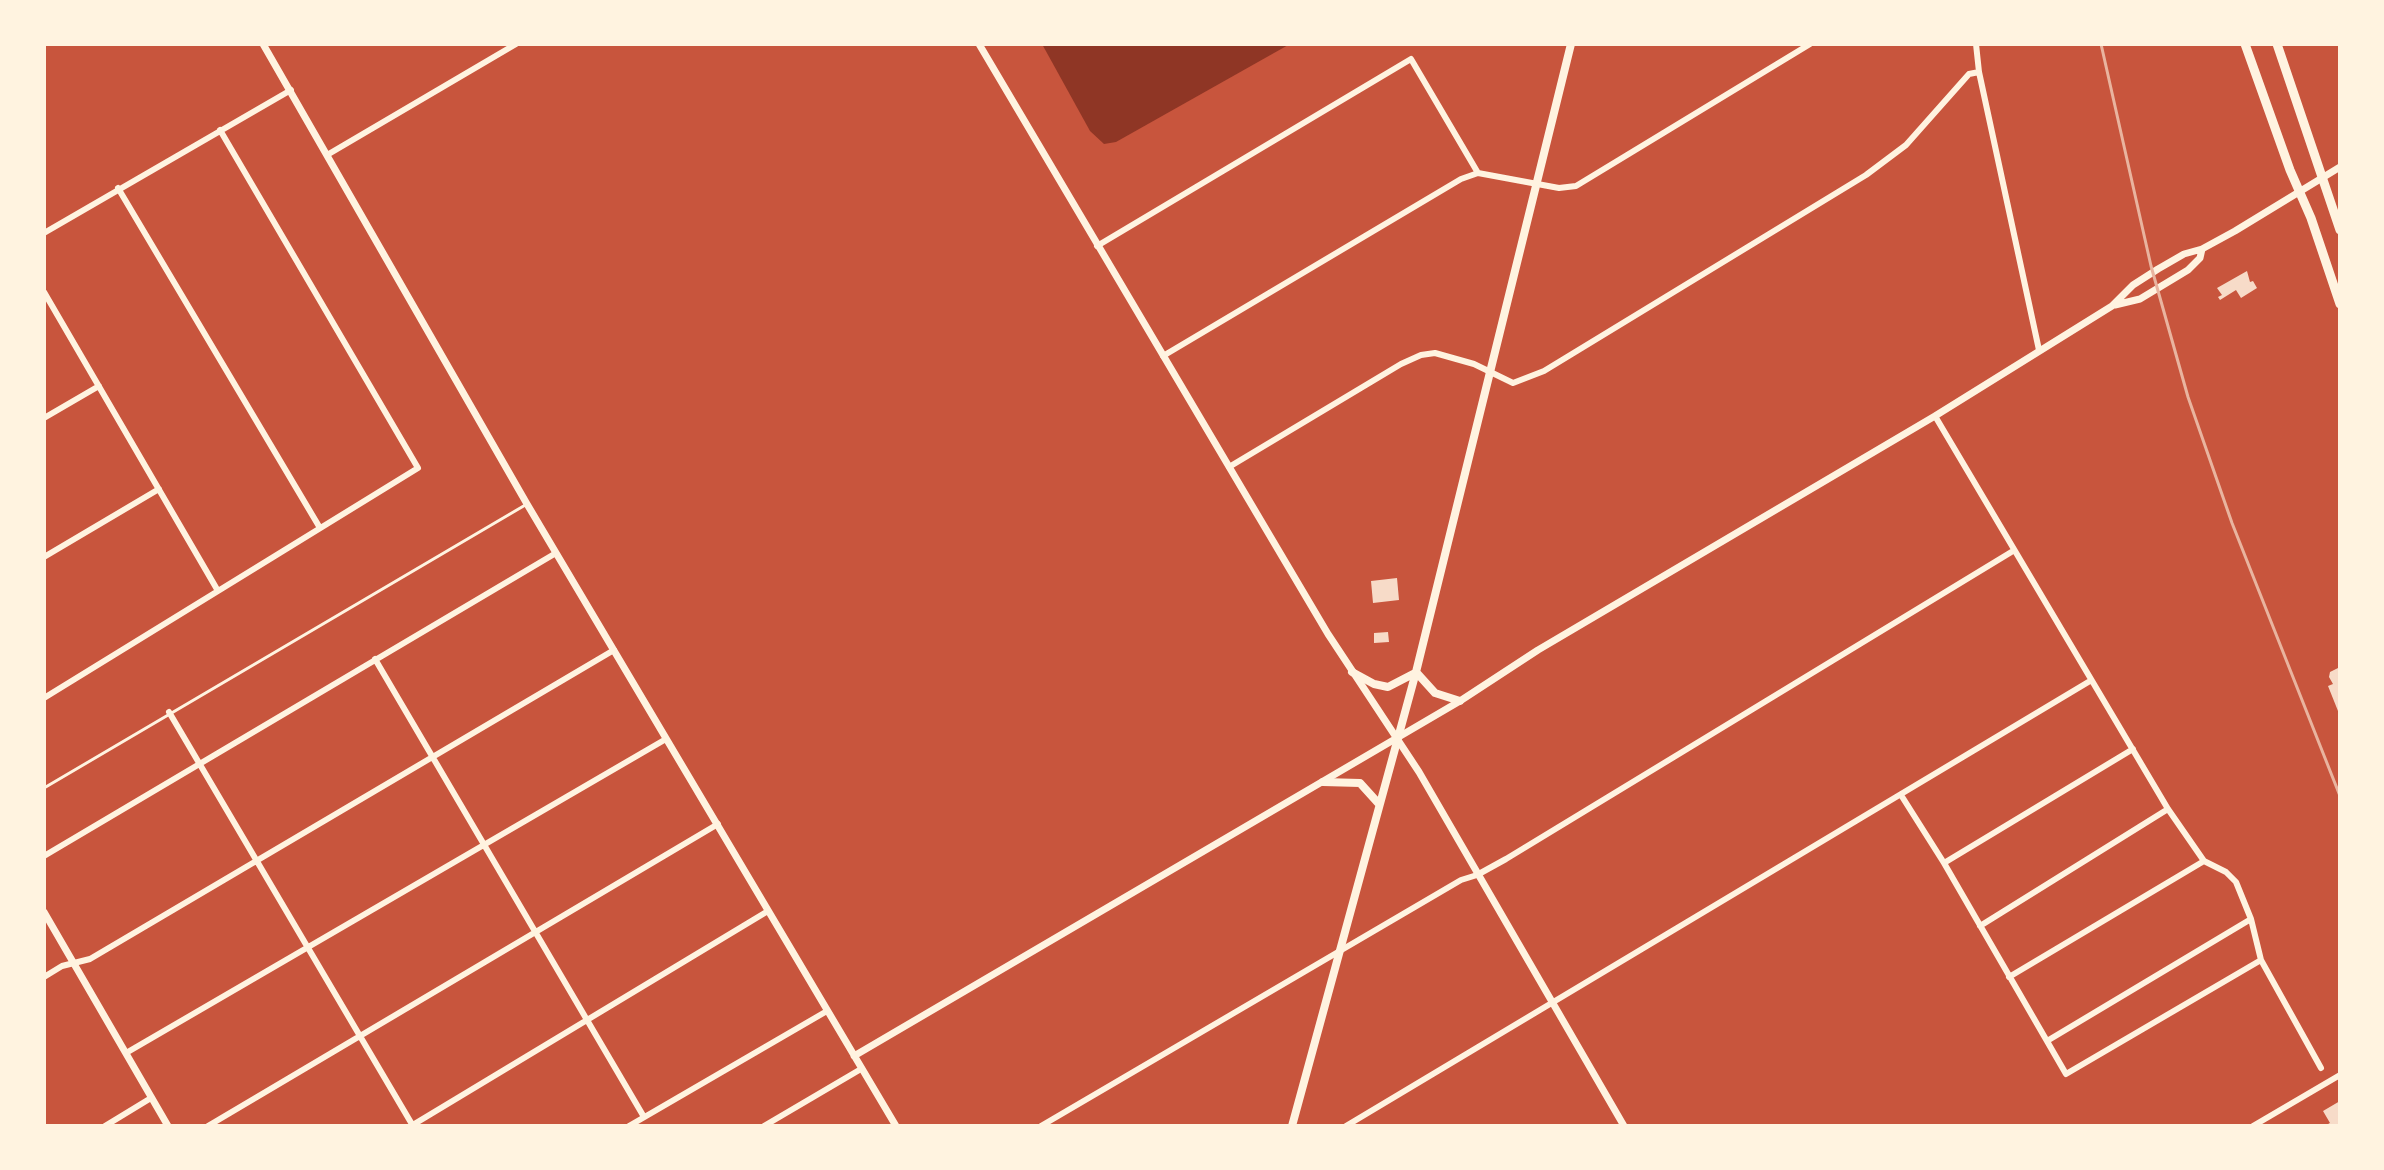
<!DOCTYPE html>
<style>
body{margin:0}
#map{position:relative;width:2384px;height:1170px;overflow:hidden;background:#c8553d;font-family:Bitter,serif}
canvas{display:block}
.frame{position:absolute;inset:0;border:46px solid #fff3e0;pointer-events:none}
</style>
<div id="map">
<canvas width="2384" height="1170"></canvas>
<div class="frame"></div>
</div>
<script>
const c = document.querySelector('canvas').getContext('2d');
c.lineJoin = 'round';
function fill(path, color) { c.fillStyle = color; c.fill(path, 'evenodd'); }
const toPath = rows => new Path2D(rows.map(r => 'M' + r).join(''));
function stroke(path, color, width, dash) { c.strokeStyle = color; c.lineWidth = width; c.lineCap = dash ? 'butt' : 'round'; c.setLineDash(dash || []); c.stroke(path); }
const water = toPath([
 [1042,44,1290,44,1116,142,1104,144,1090,131]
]);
const building = toPath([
 [2247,271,2250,282,2253,281,2257,288,2241,298,2236,290,2220,300,2218,297,2222,295,2217,288],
 [1397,578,1399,600,1373,603,1371,581],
 [1388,632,1389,642,1374,643,1374,633],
 [2340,667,2340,716,2328,686,2333,684,2329,677,2330,672],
 [2340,1101,2340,1126,2324,1126,2330,1123,2323,1111]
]);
const service = toPath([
 [44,788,527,504]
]);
const minor = toPath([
 [1976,44,1979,72,2039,350],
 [327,155,516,44],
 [118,188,320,528],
 [44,233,291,90],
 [1097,246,1411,59,1478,173],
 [44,292,218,591],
 [1163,356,1461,179,1478,173,1559,188,1576,186,1810,44],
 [1935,416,2168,809,2204,861,2226,872,2236,882,2251,919,2261,960,2321,1068],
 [44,418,99,386],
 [1229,467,1401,364,1421,355,1435,353,1474,364,1513,383,1544,371,1866,175,1906,145,1969,74,1979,72],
 [44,557,159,489],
 [375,659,644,1117],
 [44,698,418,468,220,130],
 [169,712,413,1126],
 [1901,795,1944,863,2066,1074,2261,960],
 [44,856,556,553],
 [1944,863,2133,749],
 [1980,926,2168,809],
 [44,977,62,966,90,959,614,650],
 [2009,977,2204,861],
 [2047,1041,2251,919],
 [126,1053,666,739],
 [105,1126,151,1098],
 [208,1126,718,824],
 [411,1126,768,911],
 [629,1126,827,1011],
 [764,1126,861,1069],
 [1041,1126,1461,880,1477,875,1506,859,2013,551],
 [1346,1126,2090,681],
 [2253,1126,2340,1075]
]);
const tertiary = toPath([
 [263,44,527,504,896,1126],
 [979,44,1328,634,1419,772,1624,1126],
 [2115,305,2140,299,2188,270,2200,258,2202,249],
 [44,912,168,1126],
 [854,1056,1460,701,1538,650,1935,416,2112,306,2133,285,2158,269,2184,254,2202,249,2235,231,2340,167]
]);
const secondary = toPath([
 [1352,672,1374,684,1388,687,1415,673],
 [1416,672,1435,693,1460,701],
 [1323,782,1360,783,1379,804],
 [1292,1126,1416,672,1571,44]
]);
const primary = toPath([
 [2245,44,2290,170,2311,218,2340,304],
 [2277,44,2340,230]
]);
const rail = toPath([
 [2101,44,2151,266,2188,397,2232,523,2340,796]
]);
fill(water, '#8f3625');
fill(building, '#f7dbc8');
stroke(service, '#fff3e0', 3);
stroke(minor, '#fff3e0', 6);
stroke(tertiary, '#fff3e0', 7);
stroke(secondary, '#fff3e0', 8);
stroke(primary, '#fff3e0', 9);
stroke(rail, '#e9b49f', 3);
</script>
